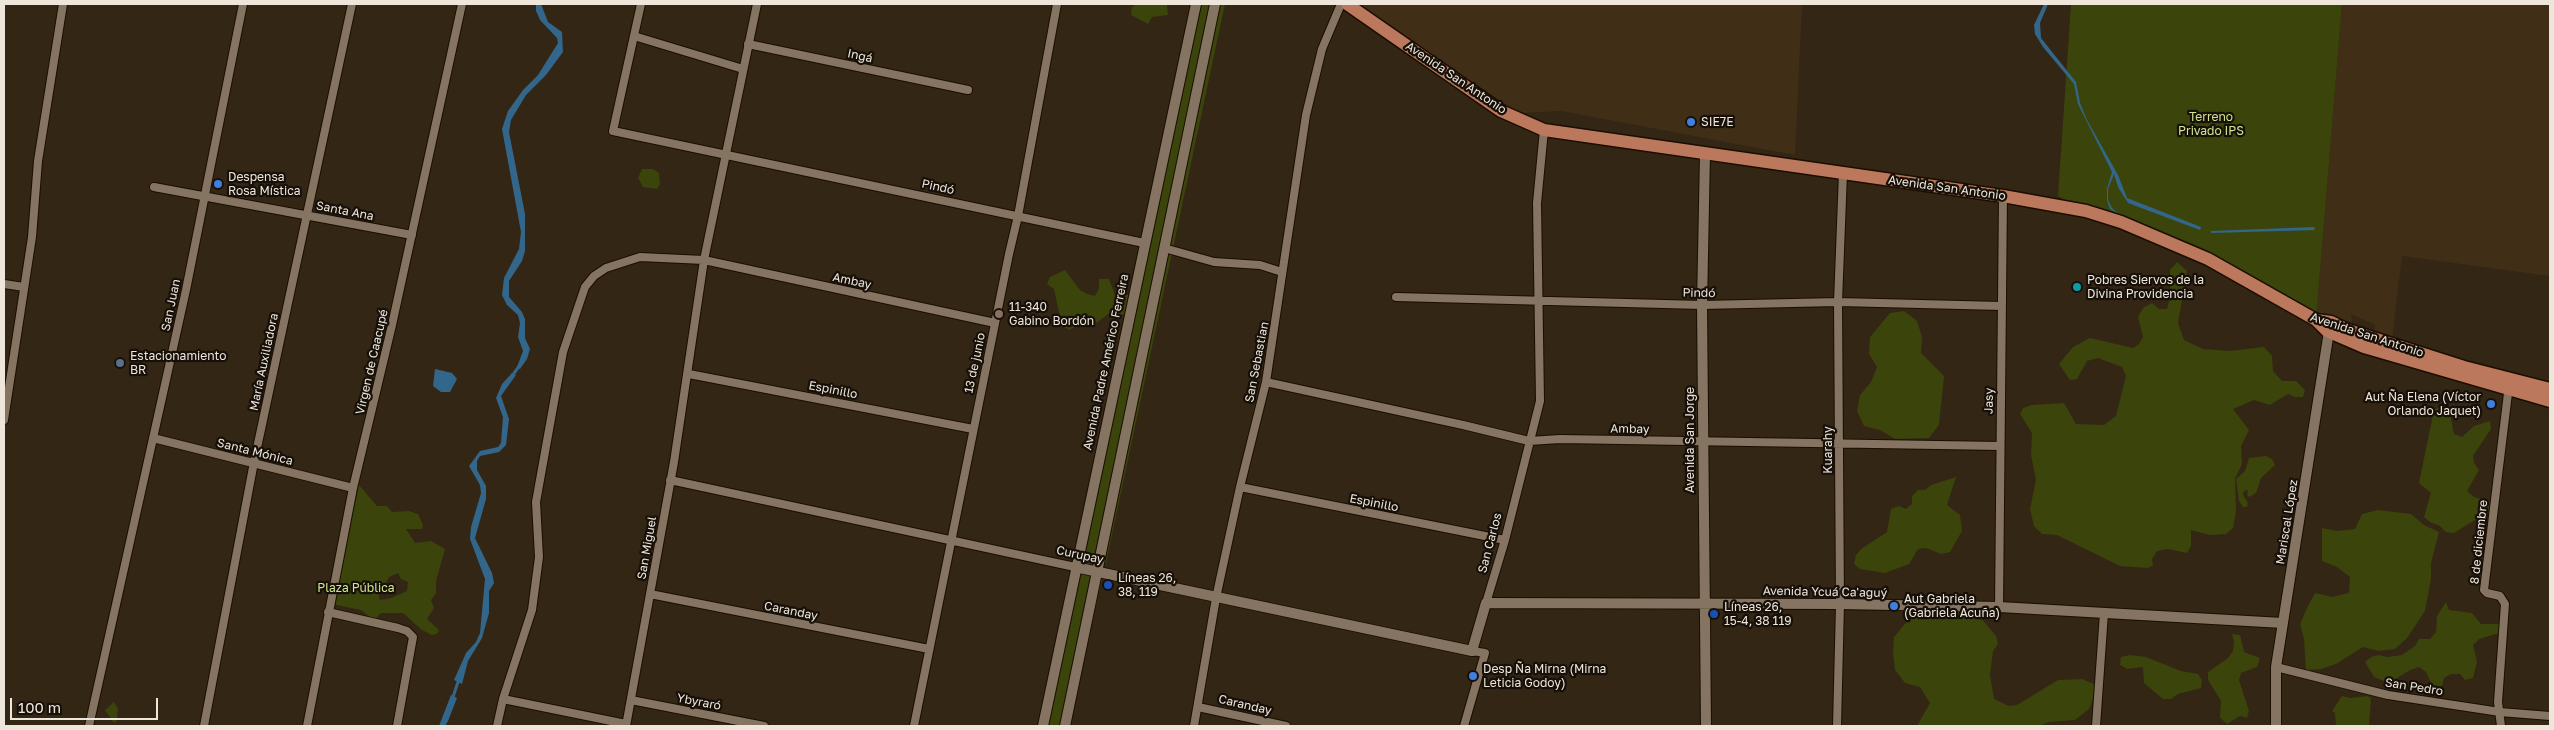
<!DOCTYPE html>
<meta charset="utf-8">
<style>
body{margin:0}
#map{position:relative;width:2554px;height:730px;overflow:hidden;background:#332615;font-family:"Golos Text",sans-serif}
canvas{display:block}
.frame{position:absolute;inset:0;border:5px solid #efe6db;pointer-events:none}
.scale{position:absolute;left:10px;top:698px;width:148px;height:22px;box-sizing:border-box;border:2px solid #efe6db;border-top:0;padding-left:6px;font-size:15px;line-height:18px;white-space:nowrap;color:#efe6db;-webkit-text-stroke:4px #161009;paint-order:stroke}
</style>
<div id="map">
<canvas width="2554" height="730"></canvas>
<div class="frame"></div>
<div class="scale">100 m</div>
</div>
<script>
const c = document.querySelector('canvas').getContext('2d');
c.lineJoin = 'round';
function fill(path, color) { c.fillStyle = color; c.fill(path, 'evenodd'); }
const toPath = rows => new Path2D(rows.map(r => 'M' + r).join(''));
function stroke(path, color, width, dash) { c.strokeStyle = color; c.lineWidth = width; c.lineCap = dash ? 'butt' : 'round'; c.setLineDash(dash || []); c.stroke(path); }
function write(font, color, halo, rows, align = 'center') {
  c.font = font + ' "Golos Text",sans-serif'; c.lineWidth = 4.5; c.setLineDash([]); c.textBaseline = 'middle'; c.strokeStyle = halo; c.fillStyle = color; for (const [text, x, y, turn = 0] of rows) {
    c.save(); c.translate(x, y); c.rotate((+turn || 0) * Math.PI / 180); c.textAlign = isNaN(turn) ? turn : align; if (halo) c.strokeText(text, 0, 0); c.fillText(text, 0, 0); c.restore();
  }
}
const built = toPath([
 [1350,4,1802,4,1795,155,1561,111,1520,113,1380,26],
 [2342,4,2550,4,2550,276,2402,256,2392,339,2375,332,2375,325,2351,314,2352,323,2316,320]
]);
const green = toPath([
 [1136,4,1167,4,1168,15,1152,17,1148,24,1131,15,1132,7],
 [1198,4,1225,4,1106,563,1100,567,1083,563,1126,314,1118,315,1112,311,1095,324,1078,325,1070,330,1062,326,1054,289,1047,284,1050,277,1065,270,1080,290,1087,294,1095,296,1099,288,1099,279,1109,279,1115,295,1133,295],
 [2071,4,2342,4,2316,320,2211,256,2070,203,2058,196],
 [642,169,653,169,659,173,660,184,657,189,643,187,638,178],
 [2177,262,2187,271,2178,323,2184,340,2203,349,2230,351,2264,347,2272,356,2273,371,2282,381,2296,381,2305,390,2303,397,2295,397,2288,394,2270,405,2254,400,2233,409,2249,430,2241,446,2242,464,2235,479,2236,512,2233,528,2226,534,2210,535,2191,530,2191,546,2187,553,2168,549,2157,551,2152,559,2153,565,2148,568,2120,566,2057,535,2042,534,2034,526,2030,509,2036,480,2031,455,2032,433,2020,414,2023,408,2032,405,2064,403,2076,424,2104,425,2116,416,2126,376,2122,367,2098,358,2087,361,2077,379,2070,380,2059,364,2073,347,2090,338,2133,348,2139,344,2143,337,2138,317,2143,308,2152,303,2159,309,2167,309,2170,298,2170,270],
 [1904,311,1917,321,1922,337,1921,353,1944,376,1939,425,1929,438,1895,439,1880,430,1864,426,1857,411,1860,395,1871,382,1877,367,1869,354,1870,337,1890,313],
 [2441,406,2449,410,2454,434,2462,437,2474,426,2490,421,2491,429,2473,456,2474,463,2479,470,2467,491,2474,497,2490,502,2493,511,2491,519,2475,520,2454,533,2446,532,2440,526,2430,522,2424,517,2431,493,2419,483,2434,410],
 [2266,456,2272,459,2275,465,2261,478,2256,493,2249,497,2247,495,2248,490,2244,491,2243,495,2248,503,2247,507,2243,507,2239,501,2236,479,2245,471,2249,458],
 [1956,477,1947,505,1960,515,1962,531,1950,552,1941,554,1926,548,1918,549,1909,564,1885,573,1860,569,1854,564,1856,555,1861,549,1887,532,1891,509,1899,506,1906,509,1912,504,1912,496,1918,490,1925,490,1931,485],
 [359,485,377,506,387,506,392,512,409,511,418,514,423,525,422,529,406,529,415,543,431,541,445,549,436,581,436,593,431,600,434,608,427,619,439,630,437,634,432,635,422,630,403,613,381,613,375,619,371,618,361,610,332,604,350,524,347,517,353,512],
 [398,573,401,579,408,582,407,591,391,598,380,600,379,596,389,577],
 [2378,510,2411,514,2424,525,2439,532,2431,563,2431,579,2425,611,2407,638,2395,649,2378,651,2363,647,2336,664,2321,669,2306,670,2304,639,2300,624,2307,608,2315,593,2332,597,2349,593,2350,577,2337,567,2322,561,2322,528,2338,531,2355,529,2362,514],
 [1080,571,1101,575,1102,579,1070,726,1046,726],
 [2446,602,2449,610,2472,613,2481,624,2505,624,2503,632,2479,639,2473,645,2477,662,2473,678,2465,680,2460,674,2451,674,2444,678,2442,686,2433,687,2426,672,2419,667,2410,670,2389,683,2374,677,2365,662,2371,657,2379,655,2387,657,2402,655,2415,646,2419,639,2430,639,2436,632,2437,616],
 [1966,609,1980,617,1996,636,1998,644,1993,651,1990,675,1994,699,2009,706,2017,705,2058,680,2082,679,2098,686,2089,709,2075,720,2049,722,2038,726,1917,726,1930,703,1920,687,1905,683,1895,670,1893,653,1894,637,1909,619,1933,610],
 [2232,634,2240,635,2244,652,2260,658,2257,667,2241,673,2239,680,2249,711,2247,718,2240,716,2227,724,2220,718,2221,701,2208,680,2208,672,2228,658,2233,651,2234,642],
 [2130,655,2146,657,2181,671,2198,674,2202,680,2201,688,2178,694,2171,699,2163,699,2144,683,2143,667,2127,669,2120,665,2121,657],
 [2342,696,2350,698,2368,696,2371,699,2369,726,2336,726,2335,713,2332,711],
 [114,702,118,709,117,720,114,723,105,710]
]);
const water = toPath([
 [536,4,541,4,548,22,562,32,563,52,546,75,526,95,511,120,509,132,525,214,525,251,522,261,509,281,509,297,522,312,525,319,525,338,530,349,527,359,520,369,517,367,523,351,518,337,520,323,518,315,507,305,502,295,504,278,519,249,521,232,502,129,508,111,523,90,538,75,558,43,557,38,540,20,536,11],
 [2044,4,2048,4,2040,23,2041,38,2076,82,2080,103,2087,120,2118,175,2127,198,2201,227,2200,230,2128,203,2118,187,2114,174,2108,189,2108,200,2112,208,2116,212,2184,241,2119,215,2110,209,2107,200,2107,189,2112,172,2078,104,2074,84,2043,47,2035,34,2034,25],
 [2314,227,2315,230,2211,233,2211,231],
 [435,369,452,373,457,379,450,392,441,392,433,386],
 [512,373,516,375,501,396,509,419,506,445,499,452,480,456,477,461,477,470,486,486,486,499,475,538,492,573,494,583,489,591,489,613,482,638,468,661,462,684,454,680,466,653,476,642,480,633,485,579,470,539,471,527,481,493,480,485,469,466,480,451,498,447,501,443,503,417,496,398,502,384],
 [451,695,457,698,448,721,445,726,439,726]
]);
const stream = toPath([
 [512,376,520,365],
 [452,700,459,679]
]);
const minor = toPath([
 [641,4,613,131,1144,243],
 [634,36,743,69],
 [748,44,968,90],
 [154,187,412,235],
 [1164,248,1214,262,1260,265,1282,272],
 [4,284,24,287],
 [1396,297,1702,305,1838,302,2002,306],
 [689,374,973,429],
 [1266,382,1463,425,1529,441,1560,439,2000,446],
 [4,420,32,237,38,161,63,4],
 [153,438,353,488],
 [670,480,1075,567],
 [1240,487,1505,540],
 [650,594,929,649],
 [1486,603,1505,540,1540,401,1537,203,1544,130],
 [1999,607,2003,196],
 [328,612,398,628,407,631,413,637,397,726],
 [2276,667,2388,695,2500,712,2550,716],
 [503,699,626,724],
 [631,700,764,726],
 [1198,707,1286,726],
 [89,726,186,290,243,4],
 [204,726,254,462,352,4],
 [307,726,353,488,392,325,462,4],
 [497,726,503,699,532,610,539,557,536,502,563,352,585,287,594,276,606,268,640,257,704,260,995,323],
 [626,726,674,462,704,260,757,4],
 [914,726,1009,254,1018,216,1057,4],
 [1194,726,1216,598,1240,487,1266,382,1306,115,1322,49,1341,4],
 [1464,726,1485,653,1472,651],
 [1837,726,1840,604,1838,302,1843,173],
 [2096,726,2104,613],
 [2501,726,2498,702,2505,604,2500,596,2487,593,2484,590,2509,385]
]);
const tertiary = toPath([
 [1705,154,1702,305,1706,726],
 [1075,567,1472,651,1486,603,1840,604,1999,607,2283,623],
 [1043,726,1196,4],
 [1065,726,1215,4],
 [2276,726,2276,667,2330,325]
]);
const primary = toPath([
 [1347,4,1501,111,1544,130,2003,196,2086,211,2121,222,2208,259,2316,320,2331,322,2348,330,2464,367,2550,389],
 [2316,320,2327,331,2364,347,2550,401]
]);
const markers = [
 [1691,122,5,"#3f7fe0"],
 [218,184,5,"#3f7fe0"],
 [2077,287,5,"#0f9aa8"],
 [999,314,5,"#8d6e63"],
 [120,363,5,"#5c6f8a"],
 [2491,404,5,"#3f7fe0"],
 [1108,585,5,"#1a4fb4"],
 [1894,606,5,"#3f7fe0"],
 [1714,614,5,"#1a4fb4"],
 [1473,676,5,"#3f7fe0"]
];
const streetNames = [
 ["Ingá",860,56,12],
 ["Avenida San Antonio",1456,78,34],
 ["Pindó",938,187,12],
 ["Avenida San Antonio",1947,188,8],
 ["Santa Ana",345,211,11],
 ["Ambay",852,281,12],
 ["Pindó",1699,293,1],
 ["San Juan",171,305,-78],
 ["Avenida San Antonio",2367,335,18],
 ["María Auxiliadora",264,362,-78],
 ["Virgen de Caacupé",372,362,-77],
 ["Avenida Padre Américo Ferreira",1106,362,-78],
 ["San Sebastian",1257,362,-79],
 ["13 de junio",975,363,-78],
 ["Espinillo",833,390,11],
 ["Jasy",1989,401,-89],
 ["Ambay",1630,429,1],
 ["Avenida San Jorge",1690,440,-90],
 ["Kuarahy",1828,450,-90],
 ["Santa Mónica",255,452,14],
 ["Espinillo",1374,503,11],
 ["Mariscal López",2287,522,-81],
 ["8 de diciembre",2479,542,-84],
 ["San Carlos",1490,543,-75],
 ["San Miguel",647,548,-80],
 ["Curupay",1080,555,12],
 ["Avenida Ycuá Ca'aguý",1825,592,1],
 ["Caranday",791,611,11],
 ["San Pedro",2414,687,9],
 ["Ybyraró",699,702,11],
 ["Caranday",1245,705,13]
];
const parkNames = [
 ["Terreno",2211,117],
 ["Privado IPS",2211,131],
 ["Plaza Pública",356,588]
];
const poiNames = [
 ["SIE7E",1701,122],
 ["Despensa",228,177],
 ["Rosa Mística",228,191],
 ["Pobres Siervos de la",2087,280],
 ["Divina Providencia",2087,294],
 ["11-340",1009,307],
 ["Gabino Bordón",1009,321],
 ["Estacionamiento",130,356],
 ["BR",130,370],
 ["Aut Ña Elena (Víctor",2481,397,"right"],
 ["Orlando Jaquet)",2481,411,"right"],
 ["Líneas 26,",1118,578],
 ["38, 119",1118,592],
 ["Aut Gabriela",1904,599],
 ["(Gabriela Acuña)",1904,613],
 ["Líneas 26,",1724,607],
 ["15-4, 38 119",1724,621],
 ["Desp Ña Mirna (Mirna",1483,669],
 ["Leticia Godoy)",1483,683]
];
fill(built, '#402e17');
fill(green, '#3a440b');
fill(water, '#33668b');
stroke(stream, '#33668b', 3);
stroke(minor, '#1b0e01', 10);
stroke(tertiary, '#1b0e01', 12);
stroke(primary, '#1b0e01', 15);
stroke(minor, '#847461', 8);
stroke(tertiary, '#847461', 10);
stroke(primary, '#bc785c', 12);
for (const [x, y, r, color] of markers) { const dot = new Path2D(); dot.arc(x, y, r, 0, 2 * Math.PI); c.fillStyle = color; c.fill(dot); stroke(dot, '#161009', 2); }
write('12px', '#efe6db', '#161009', streetNames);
write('12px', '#d1e590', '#161009', parkNames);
write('12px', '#efe6db', '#161009', poiNames, 'left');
</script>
